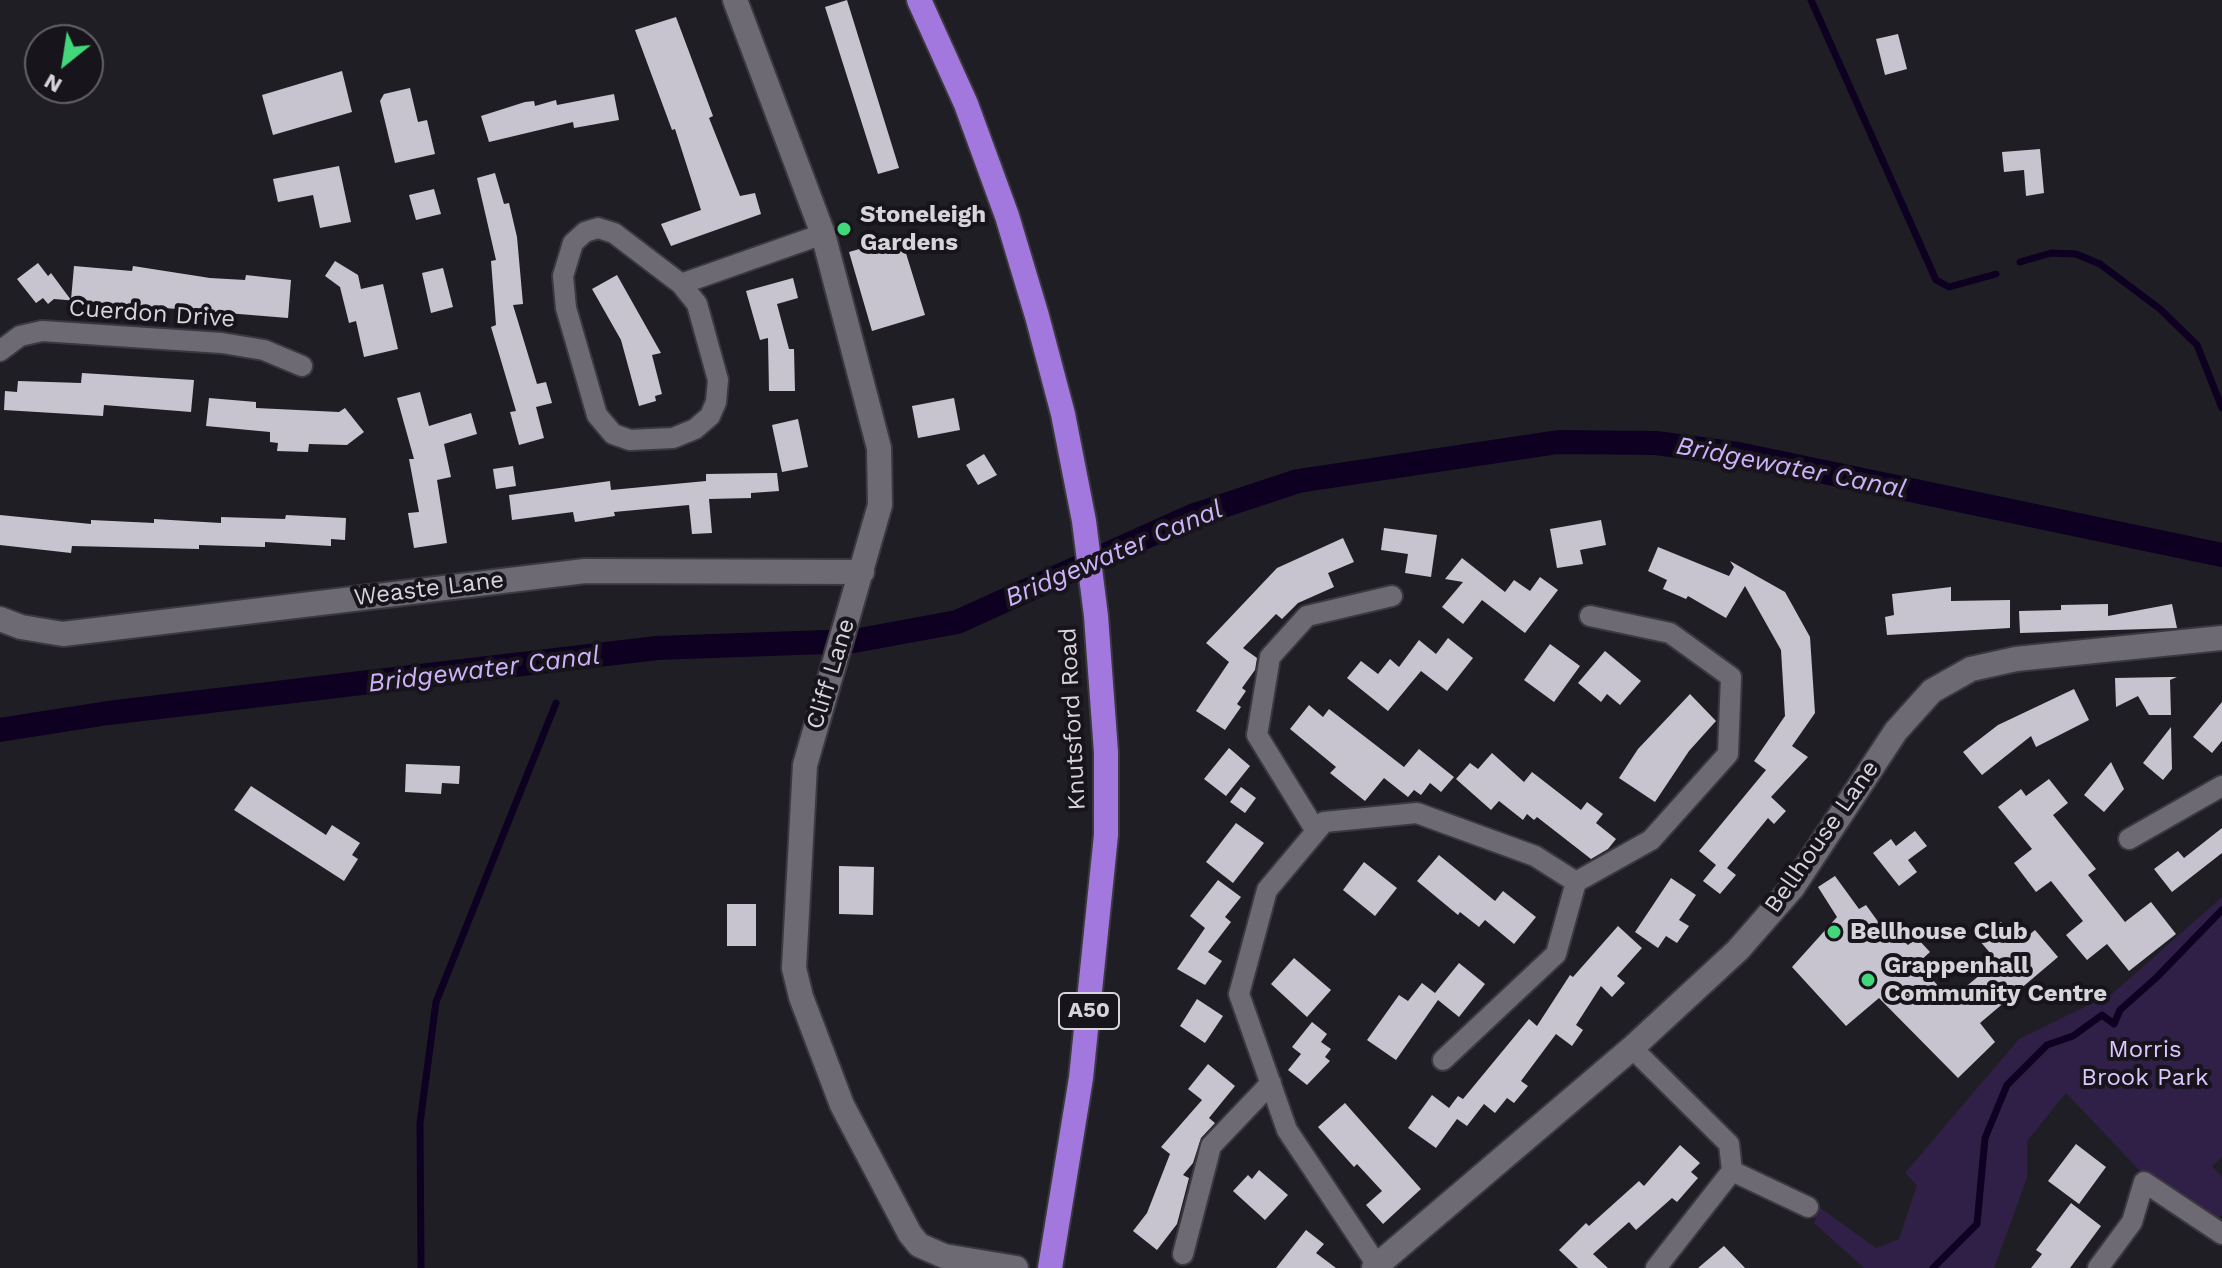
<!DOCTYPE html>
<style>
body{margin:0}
#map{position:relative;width:2222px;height:1268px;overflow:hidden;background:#201e25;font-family:"Work Sans",sans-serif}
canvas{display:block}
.north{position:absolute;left:24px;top:24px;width:80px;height:80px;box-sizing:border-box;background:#17141c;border:2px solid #646168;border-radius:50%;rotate:210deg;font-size:22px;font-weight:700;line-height:32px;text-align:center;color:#d7d5da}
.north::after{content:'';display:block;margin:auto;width:28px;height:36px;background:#42d77b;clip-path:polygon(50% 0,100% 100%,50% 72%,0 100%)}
</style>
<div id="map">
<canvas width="2222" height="1268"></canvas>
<div class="north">N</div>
</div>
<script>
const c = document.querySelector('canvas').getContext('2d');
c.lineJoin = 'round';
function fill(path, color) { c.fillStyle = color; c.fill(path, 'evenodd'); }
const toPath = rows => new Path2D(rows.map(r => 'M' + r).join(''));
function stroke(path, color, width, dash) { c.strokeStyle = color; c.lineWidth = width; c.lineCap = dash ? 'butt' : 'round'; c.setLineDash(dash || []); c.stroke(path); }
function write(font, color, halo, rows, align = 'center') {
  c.font = font + ' "Work Sans",sans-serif'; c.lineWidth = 8; c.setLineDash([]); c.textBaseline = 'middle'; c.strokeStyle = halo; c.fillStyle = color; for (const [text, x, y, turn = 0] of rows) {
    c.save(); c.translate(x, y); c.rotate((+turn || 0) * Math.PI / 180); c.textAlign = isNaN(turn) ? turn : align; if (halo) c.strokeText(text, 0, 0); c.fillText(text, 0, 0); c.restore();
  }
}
const green = toPath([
 [2222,897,2222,1157,2212,1166,2222,1177,2222,1215,2217,1220,2144,1175,2066,1093,2027,1141,2027,1178,1994,1268,1864,1268,1814,1223,1819,1207,1876,1248,1899,1239,1917,1185,1905,1173,2019,1039,2113,993]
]);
const stream = toPath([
 [1811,0,1936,280,1949,287,1996,274],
 [2020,262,2051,253,2076,254,2100,264,2160,309,2197,345,2222,408],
 [421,1268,420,1123,436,1002,556,703],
 [1933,1268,1977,1224,1985,1138,2007,1085,2047,1045,2073,1036,2102,1015,2114,1024,2120,1010,2157,977,2222,910]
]);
const canal = toPath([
 [0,730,108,713,657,648,854,641,957,622,1192,516,1298,481,1558,442,1656,443,1738,454,2222,555]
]);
const building = toPath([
 [847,0,899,168,878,174,825,7],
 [676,17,713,116,709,118,740,196,755,193,761,214,671,246,661,224,701,210,675,129,672,130,635,30],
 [1898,34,1907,69,1885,75,1876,39],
 [342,71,352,112,273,135,262,95],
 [410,88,418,122,427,120,435,154,395,163,380,101,384,94],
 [614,94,619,120,574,128,573,122,489,142,481,116,525,102,534,101,535,106,556,100,557,105],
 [2040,149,2044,193,2026,196,2024,170,2004,172,2002,152],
 [339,166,351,222,320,228,313,195,278,202,273,179],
 [495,173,504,204,509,203,517,237,523,304,513,305,537,384,546,382,552,403,536,407,544,438,519,445,510,412,516,411,491,327,496,325,491,261,496,260,477,178],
 [434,189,441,214,416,220,409,195],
 [901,237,925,315,872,331,849,252],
 [335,261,358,275,361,289,383,284,398,349,364,357,356,321,349,323,340,287,325,276],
 [38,263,48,276,51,273,71,300,74,266,132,271,133,266,210,278,245,280,246,275,291,280,288,318,54,299,48,304,43,298,36,303,17,279],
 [443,268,453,307,431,313,422,273],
 [617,275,661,353,652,355,662,394,655,396,656,401,639,406,621,340,592,289],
 [793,278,798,298,777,304,789,349,794,349,795,391,769,391,768,338,760,340,746,291],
 [82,373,194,380,191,412,104,405,103,416,4,410,5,391,17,392,18,381,81,383],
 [420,392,429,426,471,413,477,434,444,444,451,477,437,480,447,543,414,548,408,513,419,512,409,459,414,459,397,398],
 [209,398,256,402,256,408,339,412,345,408,364,432,347,445,309,444,308,452,277,451,278,443,270,442,270,432,206,426],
 [954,398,960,430,918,438,912,406],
 [798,419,808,467,782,472,772,425],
 [984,454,997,475,978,485,966,465],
 [513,466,516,486,496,489,493,469],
 [777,473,779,491,751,493,751,498,709,499,712,533,692,534,689,505,614,512,615,516,575,522,573,512,512,520,509,495,610,481,611,490,706,481,706,474],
 [0,515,91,524,91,520,154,523,154,519,221,523,221,517,285,519,286,515,346,518,345,540,331,539,331,546,265,542,265,547,199,545,199,549,72,546,71,553,0,545],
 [1601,520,1606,545,1580,550,1583,564,1557,568,1550,529],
 [1384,528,1437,535,1431,577,1405,573,1408,554,1381,550],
 [1343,538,1354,562,1328,573,1334,587,1298,603,1282,619,1276,614,1243,648,1257,658,1255,670,1242,688,1246,691,1237,704,1241,707,1225,730,1196,711,1229,662,1206,643,1277,568],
 [1658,547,1729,576,1734,567,1730,561,1785,592,1810,637,1815,713,1792,746,1808,757,1771,797,1786,811,1774,824,1768,818,1727,868,1736,875,1720,894,1703,881,1716,865,1699,851,1766,770,1754,761,1785,716,1781,650,1745,586,1726,618,1688,596,1686,599,1663,589,1667,580,1648,571],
 [1462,558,1505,592,1514,580,1530,591,1540,577,1558,590,1525,633,1482,600,1463,624,1442,607,1463,582,1445,579],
 [1951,587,1951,601,2010,600,2010,628,1887,635,1885,617,1894,615,1892,594],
 [2108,604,2108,616,2172,604,2177,628,2020,633,2019,611,2061,610,2061,605],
 [1448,638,1473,658,1447,691,1421,671,1388,711,1347,678,1361,661,1378,674,1390,659,1399,667,1419,640,1436,654],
 [1550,644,1580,666,1554,702,1524,680],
 [1605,651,1641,681,1620,705,1607,694,1601,702,1578,683],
 [2170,677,2177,677,2170,680,2171,715,2149,715,2138,696,2116,707,2115,678],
 [2074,689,2089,720,2036,747,2031,736,1982,775,1963,752,1998,725],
 [1690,694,1716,721,1689,751,1655,802,1619,778,1638,749],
 [2222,702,2222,741,2212,753,2193,737],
 [1309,705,1323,717,1329,709,1404,767,1419,749,1454,777,1441,792,1430,783,1421,795,1414,790,1408,797,1384,778,1365,801,1330,773,1336,767,1290,729],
 [2171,727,2172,769,2163,780,2143,763],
 [1229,748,1250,766,1226,796,1204,779],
 [1492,753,1524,782,1532,772,1581,810,1587,802,1603,814,1596,823,1616,839,1608,849,1591,859,1537,817,1534,820,1527,814,1523,820,1499,801,1491,810,1456,779,1470,763,1478,769],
 [2111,762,2124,789,2104,812,2084,795],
 [406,764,460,766,459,784,442,783,441,794,405,792],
 [2049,779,2068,803,2053,815,2096,869,2088,875,2125,922,2151,902,2176,934,2129,971,2107,944,2087,960,2066,935,2083,921,2051,881,2036,892,2014,863,2032,849,1998,807,2021,789,2026,796],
 [251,786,326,835,332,825,360,843,352,855,358,859,344,881,234,810],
 [1241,787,1256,798,1245,813,1230,802],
 [1236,823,1264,843,1233,883,1206,862],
 [2222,828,2222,853,2172,892,2154,869,2178,851,2184,858],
 [1915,831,1927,846,1908,860,1917,872,1899,886,1873,853,1891,839,1896,846],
 [1439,855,1495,901,1503,891,1536,917,1514,944,1485,920,1479,927,1460,912,1458,915,1417,881],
 [1364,862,1397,888,1375,916,1343,890],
 [839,866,874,867,873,915,839,914],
 [1835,876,1859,909,1866,905,1892,941,1900,938,1908,945,1917,938,1930,952,1918,963,1946,995,1963,989,1997,961,1979,940,2001,922,2019,943,2035,930,2058,957,1980,1023,1995,1042,1958,1078,1879,998,1846,1026,1792,967,1837,917,1818,887],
 [1671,878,1696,895,1679,920,1689,926,1677,943,1666,936,1658,948,1635,932],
 [1218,880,1241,897,1225,917,1231,922,1208,952,1222,961,1205,985,1177,969,1205,928,1190,916],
 [727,904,756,904,756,946,727,946],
 [1618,926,1642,948,1617,976,1625,983,1612,997,1601,986,1576,1025,1583,1030,1572,1046,1556,1034,1521,1081,1528,1086,1514,1103,1507,1098,1495,1113,1484,1104,1467,1126,1457,1119,1436,1148,1408,1128,1432,1095,1449,1108,1458,1096,1463,1099,1529,1019,1537,1026,1570,975,1573,977],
 [1294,958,1331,990,1307,1017,1271,984],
 [1459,963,1485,984,1459,1017,1438,1000,1396,1060,1367,1040,1399,995,1408,1001,1422,983,1435,993],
 [1197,999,1223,1016,1205,1043,1180,1026],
 [1312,1022,1327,1034,1321,1042,1331,1049,1325,1057,1330,1061,1307,1085,1288,1070,1301,1054,1292,1047],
 [1208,1064,1235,1086,1209,1118,1215,1123,1201,1138,1193,1163,1183,1175,1189,1178,1177,1224,1157,1250,1133,1231,1147,1213,1170,1154,1161,1147,1202,1100,1188,1089],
 [1345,1103,1421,1189,1383,1224,1366,1205,1382,1191,1357,1164,1354,1167,1318,1127],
 [2076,1144,2106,1167,2079,1204,2048,1181],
 [1680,1145,1700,1163,1691,1172,1698,1178,1677,1202,1672,1198,1636,1230,1629,1222,1593,1254,1608,1268,1578,1268,1559,1250,1586,1223,1589,1226,1639,1181,1644,1186],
 [1259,1170,1288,1195,1265,1220,1233,1191,1248,1175,1252,1179],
 [2071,1203,2101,1226,2070,1268,2031,1268,2042,1254,2036,1250],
 [1306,1230,1324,1244,1316,1253,1336,1268,1276,1268],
 [1724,1246,1745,1268,1698,1268]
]);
const street = toPath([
 [598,228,614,233,681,284,697,304,718,380,716,402,710,416,695,429,673,438,630,440,613,434,597,415,566,308,563,276,573,243,585,232,598,228],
 [681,284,823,234],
 [0,351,20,336,42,331,222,343,264,350,302,366],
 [1316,831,1257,735,1270,657,1307,616,1392,596],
 [2129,839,2222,786],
 [1632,1048,1729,1144,1732,1171,1656,1268],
 [1443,1060,1556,954,1576,882],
 [1732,1171,1808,1207],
 [1183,1254,1211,1146,1271,1083],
 [1377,1265,1287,1130,1239,994,1267,890,1324,822,1417,813,1535,856,1576,882,1651,840,1728,754,1731,677,1670,633,1590,616],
 [2098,1268,2132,1222,2144,1182,2222,1234]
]);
const secondary = toPath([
 [735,0,823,234,879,448,880,505,805,765,794,968,801,997,842,1105,910,1234,919,1245,944,1256,1016,1268],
 [0,619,21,627,63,634,585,571,862,572],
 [1374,1268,1632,1048,1738,950,1793,887,1896,731,1932,691,1971,669,2016,659,2222,638]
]);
const highway = toPath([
 [919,0,966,104,1007,216,1037,316,1063,414,1084,521,1096,616,1106,752,1106,835,1081,1078,1050,1268]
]);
const markers = [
 [844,229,8,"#42d77b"],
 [1834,932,8,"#42d77b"],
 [1868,980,8,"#42d77b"]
];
const shields = [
 [1089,1011,60]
];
const shieldNames = [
 ["A50",1089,1011]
];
const poiNames = [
 ["Stoneleigh",860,215],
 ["Gardens",860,243],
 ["Bellhouse Club",1850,932],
 ["Grappenhall",1884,966],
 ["Community Centre",1884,994]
];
const streetNames = [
 ["Cuerdon Drive",152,314,4],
 ["Weaste Lane",429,589,-7],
 ["Cliff Lane",831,674,-73],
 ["Knutsford Road",1073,719,-93],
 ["Bellhouse Lane",1822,837,-55]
];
const parkNames = [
 ["Morris",2145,1050],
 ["Brook Park",2145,1078]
];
const waterNames = [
 ["Bridgewater Canal",1791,468,11],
 ["Bridgewater Canal",1114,554,-23],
 ["Bridgewater Canal",484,670,-7]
];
fill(green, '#301f47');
stroke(stream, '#0d0020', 7);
stroke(canal, '#0d0020', 24);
fill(building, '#c8c4cf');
stroke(street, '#3b393f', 24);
stroke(secondary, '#3b393f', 28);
stroke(highway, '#3b393f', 28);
stroke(street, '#6d6a74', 20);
stroke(secondary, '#6d6a74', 24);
stroke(highway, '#a378de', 24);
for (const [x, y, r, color] of markers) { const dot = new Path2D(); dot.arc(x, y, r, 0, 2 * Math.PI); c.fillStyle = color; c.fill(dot); stroke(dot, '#17141c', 3); }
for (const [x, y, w] of shields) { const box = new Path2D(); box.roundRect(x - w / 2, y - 18, w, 36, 6); c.fillStyle = '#17141c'; c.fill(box); stroke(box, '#d7d5da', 2); }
write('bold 22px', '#d7d5da', null, shieldNames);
write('bold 24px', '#d7d5da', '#17141c', poiNames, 'left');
write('24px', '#d7d5da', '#17141c', streetNames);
write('24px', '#dcc7fe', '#17141c', parkNames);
write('italic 26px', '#ceb2fa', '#17141c', waterNames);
</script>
